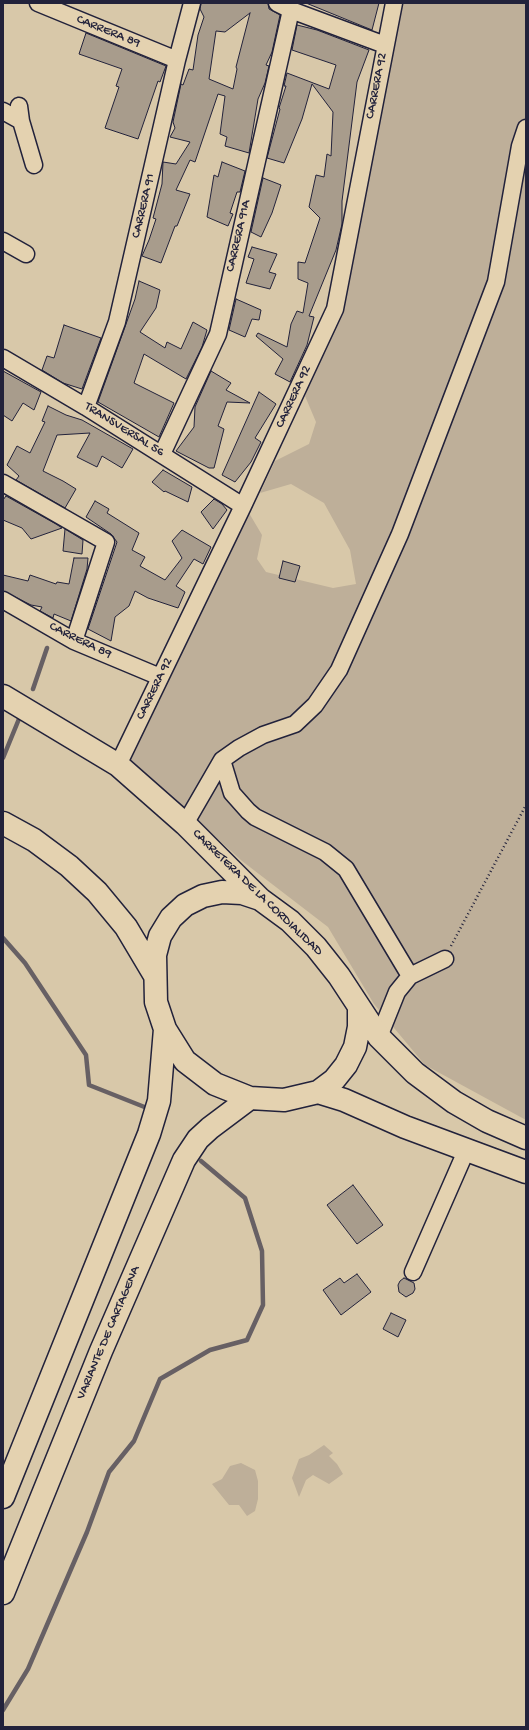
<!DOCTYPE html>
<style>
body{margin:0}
#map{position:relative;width:529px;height:1730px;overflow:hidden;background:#d8c8a9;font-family:"Gochi Hand",sans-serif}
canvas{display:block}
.frame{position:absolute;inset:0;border:4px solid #22223b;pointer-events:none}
</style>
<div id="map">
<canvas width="529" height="1730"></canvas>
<div class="frame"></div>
</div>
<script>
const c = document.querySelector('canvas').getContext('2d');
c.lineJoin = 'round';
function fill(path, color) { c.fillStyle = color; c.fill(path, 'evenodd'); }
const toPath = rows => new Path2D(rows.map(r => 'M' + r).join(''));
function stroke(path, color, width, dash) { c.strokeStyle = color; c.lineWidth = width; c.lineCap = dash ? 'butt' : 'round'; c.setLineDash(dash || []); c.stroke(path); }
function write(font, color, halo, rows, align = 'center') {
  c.font = font + ' "Gochi Hand",sans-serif'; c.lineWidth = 3.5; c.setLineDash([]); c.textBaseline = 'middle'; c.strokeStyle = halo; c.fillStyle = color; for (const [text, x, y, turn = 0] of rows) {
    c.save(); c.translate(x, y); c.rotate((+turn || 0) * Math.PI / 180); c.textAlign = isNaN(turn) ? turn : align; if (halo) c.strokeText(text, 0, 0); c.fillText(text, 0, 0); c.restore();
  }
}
const green = toPath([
 [394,3,526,3,526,1120,425,1065,374,1004,328,927,242,861,131,760,249,513,262,535,257,559,266,572,333,588,356,584,350,550,324,503,291,484,260,493,275,461,309,444,316,422,305,396,335,309],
 [324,1445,333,1453,329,1456,337,1464,343,1474,329,1484,313,1475,306,1480,299,1497,292,1478,299,1459,309,1455],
 [241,1463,255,1470,258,1481,258,1499,255,1511,247,1516,239,1505,229,1505,212,1484,222,1479,230,1466]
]);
const stream = toPath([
 [33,689,47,648],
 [3,758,21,714],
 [3,938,25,963,86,1055,89,1085,147,1108],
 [3,1710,28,1669,87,1532,109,1472,134,1441,160,1379,210,1350,247,1340,263,1305,262,1251,245,1198,201,1161]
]);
const building = toPath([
 [201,3,268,3,269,9,280,15,272,52,266,65,269,66,265,83,258,99,249,153,225,146,227,137,220,134,225,96,218,94,195,162,190,160,176,190,190,194,177,226,175,226,161,263,142,256,149,240,156,219,153,218,162,184,163,162,176,164,190,142,170,137,175,128,173,122,181,84,183,85,189,69,193,70,198,35,204,17,200,9,201,3],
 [250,13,236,67,237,69,233,89,209,79,216,31,225,32,250,13],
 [306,3,379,3,372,30,306,3],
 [297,25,317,30,369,50,357,82,342,201,342,224,336,250,309,316,314,317,307,345,290,382,275,374,283,359,256,336,258,333,287,347,291,324,297,311,303,313,308,283,298,279,298,262,305,263,320,218,309,207,316,175,324,177,327,154,331,156,333,112,312,84,302,119,284,163,267,158,280,109,279,108,286,86,284,86,287,73,329,89,336,65,292,50,297,25],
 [86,33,166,66,160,82,158,81,138,139,105,128,119,87,116,86,122,69,79,54,86,33],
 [222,162,245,171,240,192,237,192,230,213,233,214,228,226,207,217,214,175,218,177,222,162],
 [263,178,281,185,272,213,261,237,251,232,263,178],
 [252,247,277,254,269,272,276,274,270,289,246,283,254,259,248,257,252,247],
 [139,281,160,290,156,308,140,332,165,348,167,342,181,349,193,322,207,330,202,347,186,379,144,354,134,383,174,403,159,437,98,402,135,299,139,281],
 [236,299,261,310,259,320,252,319,245,337,229,330,236,299],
 [64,325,101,338,82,389,63,383,42,370,47,356,54,358,64,325],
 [3,371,41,392,34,410,23,403,12,421,3,415,3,371],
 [211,371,231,383,226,390,250,403,227,402,218,426,224,429,214,468,209,468,176,451,194,427,195,407,211,371],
 [259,392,276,404,255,438,261,442,251,462,235,482,222,475,259,392],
 [48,406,66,415,82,420,133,449,122,468,102,456,97,467,77,457,90,433,57,435,43,471,63,481,76,489,65,508,16,480,19,476,7,465,17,446,30,453,45,422,42,421,48,406],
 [163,470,192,487,188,502,165,491,164,492,152,482,163,470],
 [6,496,56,524,62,528,31,539,22,528,3,520,3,500,6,496],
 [214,499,222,504,227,510,213,529,201,512,214,499],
 [95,501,109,509,107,513,139,533,132,550,145,557,140,566,165,580,182,558,172,541,182,530,211,547,203,564,194,559,176,586,185,592,178,608,148,598,135,591,129,606,115,617,111,641,88,629,117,542,111,534,86,517,95,501],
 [65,529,83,540,82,554,63,551,65,529],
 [74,558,88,558,87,569,71,621,54,614,53,618,40,611,42,607,31,605,3,591,3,575,28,581,30,575,56,584,57,582,69,584,74,558],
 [283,561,300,566,295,582,279,578,283,561],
 [353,1185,383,1225,357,1244,327,1205,353,1185],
 [357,1274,371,1292,341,1315,323,1290,340,1278,344,1283,357,1274],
 [404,1278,414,1283,415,1289,413,1293,406,1297,399,1292,398,1285,400,1281,404,1278],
 [391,1313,406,1320,398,1337,383,1329,391,1313]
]);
const path = toPath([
 [451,946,526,805]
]);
const minor = toPath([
 [38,3,177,60],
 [277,3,291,10,385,45],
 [19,106,21,121,34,165],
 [3,111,21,121],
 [3,241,26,254],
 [3,358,86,407,243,506],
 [86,407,117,322,177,60,192,3],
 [162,454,218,334,291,10],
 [3,483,106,542,74,641],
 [3,600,74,641,160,677],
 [222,760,232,793,248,811,255,817,325,852,346,869,410,976],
 [118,765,243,506,335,309,394,3],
 [185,824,222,760,239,748,263,735,295,724,315,705,339,670,400,534,496,282,520,146,526,128],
 [379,1037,397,992,410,976,445,959],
 [413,1272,466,1151]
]);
const highway = toPath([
 [3,696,118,765,185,824,260,899,290,921,316,947,339,976,379,1037,415,1073,454,1102,487,1121,526,1138],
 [3,823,34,840,69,866,97,892,126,927,154,974],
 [260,899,242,893,222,892,203,896,185,905,171,918,160,936,155,955,156,1002,165,1029,185,1061,215,1084,250,1098,284,1100,318,1092,344,1100,405,1127,526,1172],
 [318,1092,334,1080,346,1065,355,1047,359,1027,359,1007],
 [3,1497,149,1134,159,1101,165,1029],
 [3,1593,101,1351,184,1160,198,1139,210,1128,250,1098]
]);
const streetNames = [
 ["CARRERA 89",108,32,22],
 ["CARRERA 92",377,86,-79],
 ["CARRERA 91",144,206,-77],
 ["CARRERA 91A",239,236,-77],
 ["CARRERA 92",294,397,-65],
 ["TRANSVERSAL 56",124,430,32],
 ["CARRERA 89",80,641,26],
 ["CARRERA 92",155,689,-64],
 ["CARRETERA DE LA CORDIALIDAD",257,893,44],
 ["VARIANTE DE CARTAGENA",109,1333,-67]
];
fill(green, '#beaf99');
stroke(stream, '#676064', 4.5);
fill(building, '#a89c8c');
stroke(building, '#22223b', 1);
stroke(minor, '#22223b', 19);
stroke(highway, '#22223b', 25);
stroke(path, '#22223b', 2.5, [1, 3]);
stroke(minor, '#e4d2b0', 16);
stroke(highway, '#e4d2b0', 22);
write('13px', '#22223b', '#e4d2b0', streetNames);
</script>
